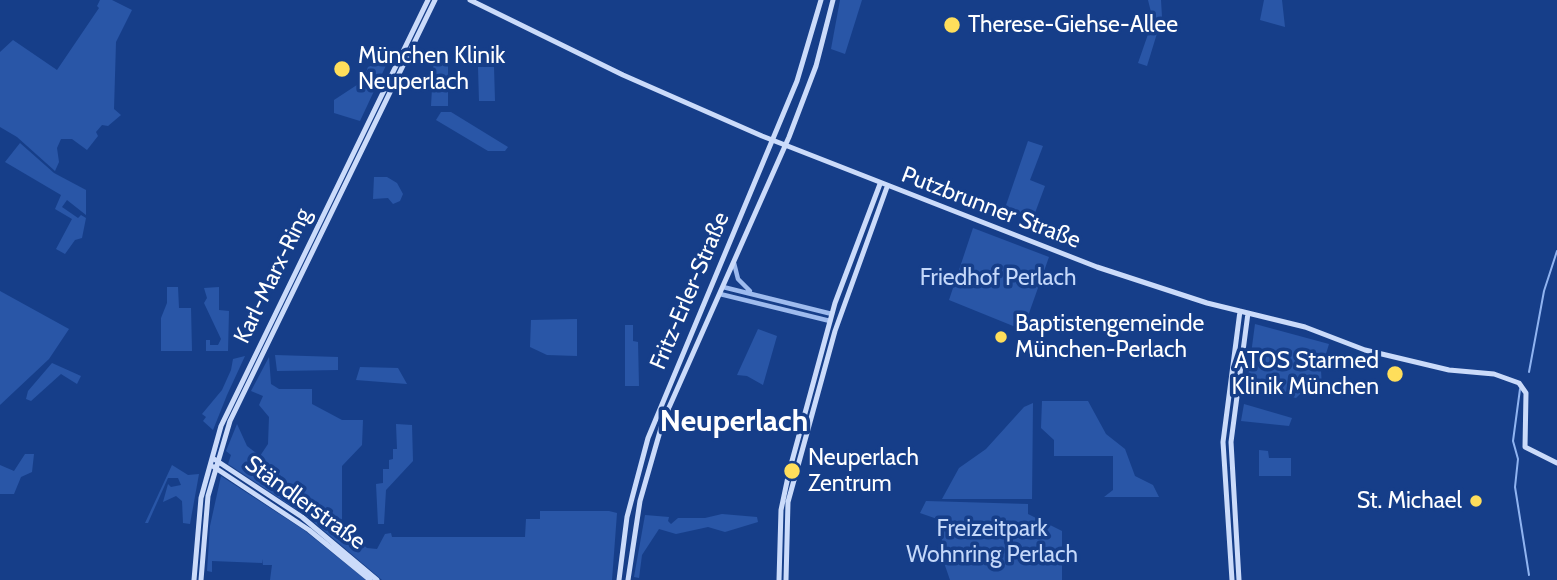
<!DOCTYPE html>
<meta charset="utf-8">
<style>
body{margin:0}
canvas{display:block;background:#163e89}
</style>
<canvas width="1557" height="580"></canvas>
<script>
const c = document.querySelector('canvas').getContext('2d');
c.lineJoin = 'round';
function fill(path, color) { c.fillStyle = color; c.fill(path, 'evenodd'); }
const toPath = rows => new Path2D(rows.map(r => 'M' + r).join(''));
function stroke(path, color, width, dash) { c.strokeStyle = color; c.lineWidth = width; c.lineCap = dash ? 'butt' : 'round'; c.setLineDash(dash || []); c.stroke(path); }
function write(font, color, halo, rows, align = 'center') {
  c.font = font + ' Cabin,sans-serif'; c.lineWidth = 7; c.setLineDash([]); c.textBaseline = 'middle'; c.strokeStyle = halo; c.fillStyle = color; for (const [text, x, y, turn = 0] of rows) {
    c.save(); c.translate(x, y); c.rotate((+turn || 0) * Math.PI / 180); c.textAlign = isNaN(turn) ? turn : align; if (halo) c.strokeText(text, 0, 0); c.fillText(text, 0, 0); c.restore();
  }
}
const green = toPath([
 [100,0,112,0,132,10,116,42,114,109,121,115,108,126,102,125,96,132,98,136,87,150,72,139,61,139,57,148,59,162,55,171,17,137,0,127,0,52,13,40,57,70,99,8,97,6],
 [840,0,862,0,845,54,831,49],
 [1148,0,1161,0,1162,17,1147,66,1138,63,1153,20],
 [1264,0,1282,0,1285,27,1260,20],
 [434,53,448,53,448,106,431,106],
 [389,59,360,121,334,113,334,100,363,81,368,67],
 [478,67,494,67,495,101,479,101],
 [441,112,451,112,508,147,505,151,488,151,436,120],
 [1028,141,1043,146,1030,180,1045,186,1032,221,1004,211],
 [20,143,54,173,86,190,86,215,67,200,62,207,78,218,81,215,86,218,82,238,75,240,65,254,56,249,72,219,55,209,61,195,5,162],
 [374,177,387,177,397,183,403,194,400,201,393,204,388,198,373,199],
 [973,228,1049,257,1023,330,949,300],
 [167,287,178,287,179,308,191,308,192,351,161,351,161,318,167,303],
 [219,287,219,310,229,311,228,351,206,351,206,340,210,340,210,345,218,345,221,339,204,303,207,298,204,288],
 [0,291,69,329,49,359,0,405],
 [577,319,577,356,547,355,530,347,531,320],
 [1255,324,1329,344,1321,370,1322,389,1307,387,1296,398,1247,384],
 [625,325,633,325,633,341,638,342,639,386,625,386],
 [758,329,777,336,763,385,747,376,737,375],
 [275,355,338,357,338,370,277,371],
 [245,356,227,395,213,430,203,421,206,417,202,414,222,390,231,370,233,359],
 [269,357,271,384,279,389,312,389,312,404,342,420,363,420,362,445,342,466,342,527,367,548,377,549,385,534,391,533,392,537,525,537,526,519,540,519,540,511,609,511,617,513,612,580,382,580,309,518,228,464,231,455,226,451,237,424,247,446,260,456,268,444,269,417,259,405,263,396,251,391],
 [52,363,81,376,77,384,61,374,31,401,26,399,28,391],
 [360,367,398,368,407,384,356,380],
 [1042,401,1088,401,1106,434,1125,449,1135,476,1153,485,1159,497,1104,497,1113,490,1113,456,1054,456,1054,440,1041,428],
 [1033,403,1032,499,942,499,959,468,986,449,1024,407],
 [1244,404,1292,418,1289,426,1241,421],
 [396,424,412,425,413,461,386,490,384,524,378,524,376,484,383,483,383,469,389,469,389,460,393,459,393,449,397,449],
 [1259,450,1268,451,1269,458,1291,458,1291,476,1259,476],
 [25,454,34,454,32,472,21,477,14,494,0,494,0,465,14,471],
 [172,465,188,475,199,474,190,524,183,523,182,501,176,496,163,502,168,484,171,487,181,485,178,478,168,478,148,523,145,523],
 [221,476,304,530,366,580,270,580,272,565,263,565,262,559,262,563,212,561,212,572,207,571,210,526],
 [926,501,1028,504,1028,514,1062,531,1062,580,950,580,941,554,943,521,920,513],
 [722,514,757,517,758,522,725,532,708,527,676,534,659,529,642,555,639,578,634,577,645,515,669,517,668,521,671,524,678,518,705,518]
]);
const stream = toPath([
 [1529,372,1544,291,1557,251],
 [1520,389,1513,441,1518,459,1515,487,1529,575]
]);
const tertiary = toPath([
 [734,263,738,279,750,291],
 [723,287,832,314],
 [720,294,830,321]
]);
const secondary = toPath([
 [470,0,623,75,762,136,1097,267,1207,303,1305,327,1365,350,1449,370,1494,374,1519,383,1526,393,1525,447,1557,463],
 [214,459,302,517,377,580],
 [214,467,309,530,370,580],
 [194,580,201,498,221,426,428,0],
 [201,580,208,496,230,421,435,0],
 [619,580,627,517,648,438,797,81,821,0],
 [628,580,640,501,663,421,789,137,816,66,833,0],
 [779,580,781,510,789,472,835,303,880,184],
 [786,580,788,502,835,331,887,187],
 [1232,580,1223,442,1240,311],
 [1239,580,1231,442,1248,313]
]);
const markers = [
 [952,25,9,"#ffde5b"],
 [342,69,9,"#ffde5b"],
 [1001,337,7,"#ffde5b"],
 [1395,374,9,"#ffde5b"],
 [792,471,9,"#ffde5b"],
 [1476,501,7,"#ffde5b"]
];
const poiNames = [
 ["Therese-Giehse-Allee",968,25],
 ["München Klinik",358,56],
 ["Neuperlach",358,82],
 ["Baptistengemeinde",1015,324],
 ["München-Perlach",1015,350],
 ["ATOS Starmed",1379,361,"right"],
 ["Klinik München",1379,387,"right"],
 ["Neuperlach",808,458],
 ["Zentrum",808,484],
 ["St. Michael",1462,501,"right"]
];
const streetNames = [
 ["Putzbrunner Straße",991,208,21],
 ["Karl-Marx-Ring",273,276,-64],
 ["Fritz-Erler-Straße",690,291,-67],
 ["Ständlerstraße",305,503,36]
];
const parkNames = [
 ["Friedhof Perlach",998,278],
 ["Freizeitpark",992,529],
 ["Wohnring Perlach",992,555]
];
const districtNames = [
 ["Neuperlach",734,422]
];
fill(green, '#2956a7');
stroke(stream, '#90b4f1', 2);
stroke(tertiary, '#9ebbee', 4.5);
stroke(secondary, '#cbdbfa', 5);
for (const [x, y, r, color] of markers) { const dot = new Path2D(); dot.arc(x, y, r, 0, 2 * Math.PI); c.fillStyle = color; c.fill(dot); stroke(dot, '#163e89', 2.5); }
write('23px', '#fff', '#163e89', poiNames, 'left');
write('23px', '#fff', '#163e89', streetNames);
write('23px', '#c4d8fa', '#163e89', parkNames);
write('bold 30px', '#fff', '#163e89', districtNames);
</script>
